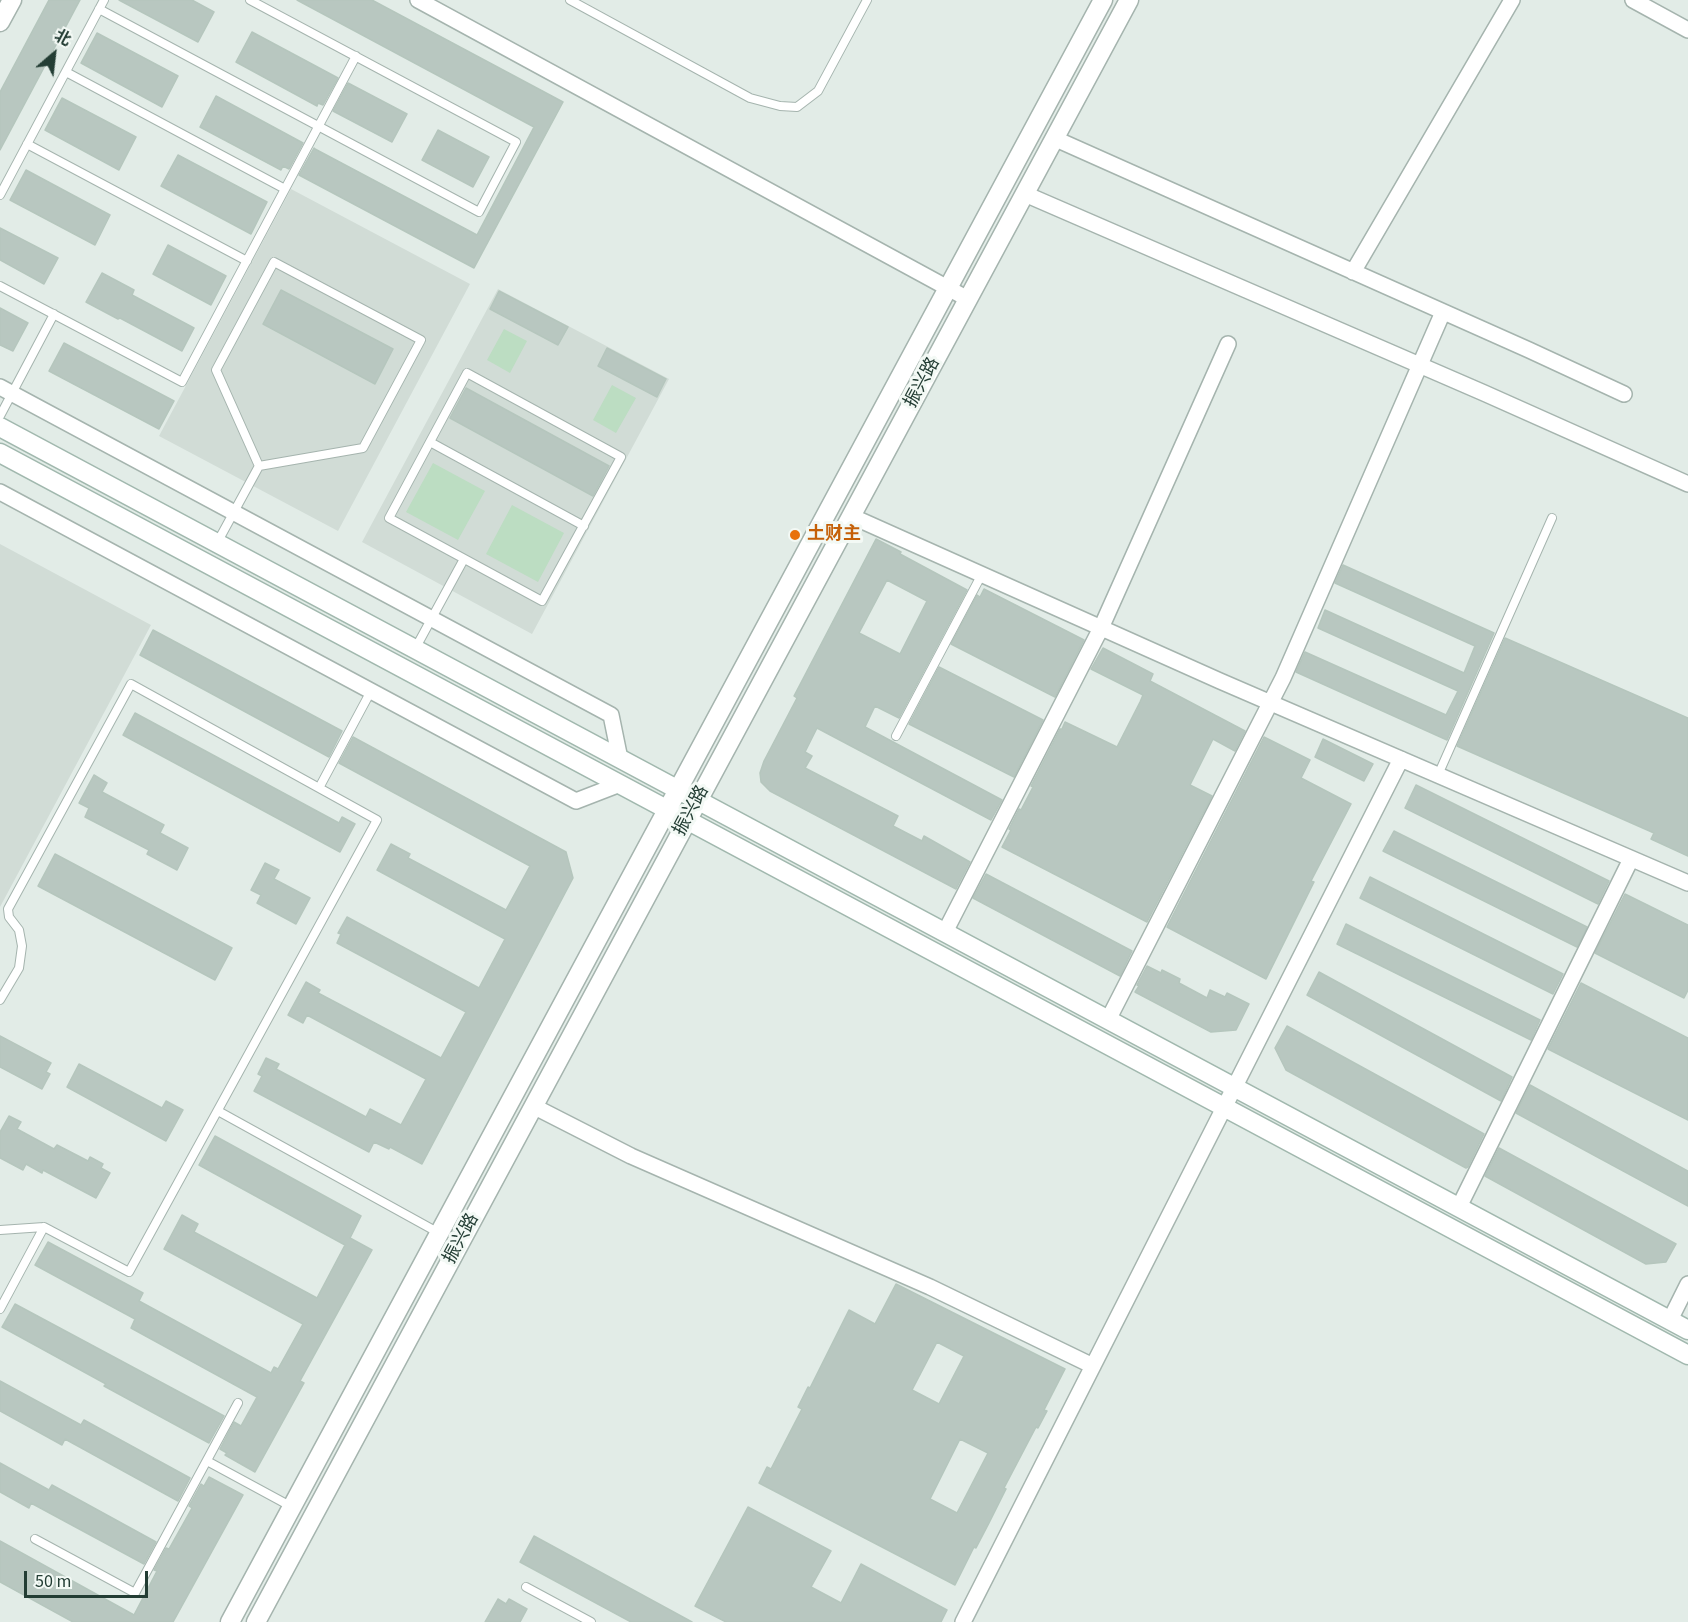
<!DOCTYPE html>
<meta charset="utf-8">
<style>
body{margin:0}
#map{position:relative;width:1688px;height:1622px;overflow:hidden;background:#e2ece7;font-family:"Source Sans 3","Noto Sans SC",sans-serif}
canvas{display:block}
.north{position:absolute;left:24px;top:24px;width:60px;height:60px;-webkit-text-stroke:4px #f3f9f5;paint-order:stroke;rotate:28deg;font-size:16px;font-weight:700;line-height:24px;text-align:center;color:#233d34}
.north::after{content:'';display:block;margin:auto;width:21px;height:27px;background:#233d34;clip-path:polygon(50% 0,100% 100%,50% 72%,0 100%)}
.scale{position:absolute;left:24px;top:1571px;width:124px;height:27px;box-sizing:border-box;border:3px solid #233d34;border-top:0;padding-left:8px;font-size:18px;line-height:21px;white-space:nowrap;color:#233d34;-webkit-text-stroke:4px #f3f9f5;paint-order:stroke}
</style>
<div id="map">
<canvas width="1688" height="1622"></canvas>
<div class="north">北</div>
<div class="scale">50 m</div>
</div>
<script>
const c = document.querySelector('canvas').getContext('2d');
c.lineJoin = 'round';
function fill(path, color) { c.fillStyle = color; c.fill(path, 'evenodd'); }
const toPath = rows => new Path2D(rows.map(r => 'M' + r).join(''));
function stroke(path, color, width, dash) { c.strokeStyle = color; c.lineWidth = width; c.lineCap = dash ? 'butt' : 'round'; c.setLineDash(dash || []); c.stroke(path); }
function write(font, color, halo, rows, align = 'center') {
  c.font = font + ' "Source Sans 3","Noto Sans SC",sans-serif'; c.lineWidth = 6; c.setLineDash([]); c.textBaseline = 'middle'; c.strokeStyle = halo; c.fillStyle = color; for (const [text, x, y, turn = 0] of rows) {
    c.save(); c.translate(x, y); c.rotate((+turn || 0) * Math.PI / 180); c.textAlign = isNaN(turn) ? turn : align; if (halo) c.strokeText(text, 0, 0); c.fillText(text, 0, 0); c.restore();
  }
}
const built = toPath([
 [291,189,470,284,338,531,159,436],
 [498,289,669,379,532,634,362,542],
 [0,544,151,625,0,907]
]);
const green = toPath([
 [504,329,527,341,510,373,487,360],
 [612,385,636,398,616,433,593,420],
 [433,463,485,491,458,540,406,512],
 [512,505,564,533,538,582,486,554]
]);
const building = toPath([
 [49,0,80,0,0,150,0,92,49,0],
 [119,0,192,0,214,12,198,42,119,0],
 [297,0,372,0,563,102,474,268,299,175,314,148,315,149,477,235,534,127,297,0],
 [252,32,338,78,323,105,318,103,317,106,236,62,252,32],
 [97,33,178,76,162,107,81,63,97,33],
 [348,83,407,114,392,142,333,111,348,83],
 [216,96,303,143,289,169,283,166,281,170,200,127,216,96],
 [62,98,136,137,119,170,45,130,62,98],
 [438,130,489,157,473,187,422,160,438,130],
 [178,155,267,202,251,234,161,186,178,155],
 [26,170,110,215,95,245,10,200,26,170],
 [0,228,58,258,44,284,0,260,0,228],
 [168,245,226,276,211,305,153,274,168,245],
 [102,273,134,290,132,295,194,328,182,351,120,318,118,319,86,302,102,273],
 [281,290,393,349,375,384,263,324,281,290],
 [499,291,568,327,558,345,490,309,499,291],
 [0,308,28,323,13,351,0,345,0,308],
 [64,343,174,401,159,429,49,371,64,343],
 [607,348,666,379,657,397,598,366,607,348],
 [466,388,609,466,593,496,450,418,466,388],
 [876,539,901,552,900,554,967,590,899,718,875,706,865,727,1002,800,991,820,817,728,805,752,812,756,805,768,898,816,893,826,922,841,924,836,970,862,956,889,770,791,761,782,760,773,764,761,797,698,794,696,876,539],
 [887,580,927,601,900,654,859,633,887,580],
 [1343,565,1494,633,1447,740,1296,672,1305,652,1446,715,1458,691,1318,628,1325,610,1464,673,1475,646,1335,583,1343,565],
 [984,589,1084,640,1055,697,951,644,977,595,980,597,984,589],
 [153,630,342,731,329,757,140,655,153,630],
 [1505,638,1688,718,1688,856,1651,839,1654,833,1457,746,1505,638],
 [1103,648,1153,674,1150,681,1245,731,1235,751,1213,739,1190,785,1212,796,1147,922,1002,847,1011,830,1009,829,1019,809,1021,810,1033,787,1031,786,1060,729,1062,729,1065,722,1117,747,1140,702,1143,695,1091,669,1103,648],
 [939,667,1043,720,1014,777,909,724,939,667],
 [135,713,339,823,342,817,355,824,340,852,123,735,135,713],
 [353,737,566,852,573,878,422,1164,390,1147,389,1149,374,1142,369,1152,254,1091,262,1076,258,1074,266,1058,279,1064,276,1069,366,1117,370,1109,401,1125,426,1079,307,1015,303,1023,288,1015,306,982,320,990,318,993,441,1058,466,1012,337,943,341,934,338,933,347,917,479,988,505,939,377,870,391,844,410,854,408,858,506,910,530,866,339,763,353,737],
 [1264,737,1310,760,1301,778,1351,804,1311,881,1314,882,1266,979,1167,927,1264,737],
 [1323,739,1373,764,1364,781,1315,757,1323,739],
 [94,775,107,783,102,792,164,825,160,833,188,848,177,870,147,854,149,850,85,817,89,808,79,803,94,775],
 [1416,785,1609,881,1598,904,1405,808,1416,785],
 [1394,831,1587,927,1577,947,1383,851,1394,831],
 [55,854,232,948,215,980,38,886,55,854],
 [265,863,279,870,274,879,310,898,296,924,257,903,261,895,251,890,265,863],
 [986,874,1132,951,1120,976,973,898,986,874],
 [1370,877,1563,974,1553,994,1360,898,1370,877],
 [1625,894,1688,925,1688,990,1684,998,1595,953,1625,894],
 [1346,924,1540,1020,1531,1040,1337,944,1346,924],
 [1147,966,1161,973,1162,970,1180,979,1179,983,1207,998,1210,990,1225,997,1227,993,1249,1004,1236,1030,1211,1032,1135,992,1139,986,1137,985,1147,966],
 [1319,972,1512,1077,1501,1101,1307,995,1319,972],
 [1581,983,1688,1038,1688,1120,1548,1049,1581,983],
 [1287,1026,1484,1134,1468,1167,1466,1168,1286,1070,1275,1048,1287,1026],
 [0,1036,51,1063,46,1072,50,1074,42,1089,0,1067,0,1036],
 [79,1064,162,1108,166,1101,183,1110,166,1141,67,1087,79,1064],
 [1530,1085,1688,1171,1688,1206,1516,1113,1530,1085],
 [9,1116,21,1122,17,1129,54,1149,57,1145,88,1161,90,1157,103,1164,101,1168,110,1173,96,1198,43,1170,42,1173,26,1164,23,1170,0,1158,0,1132,9,1116],
 [215,1136,361,1216,350,1238,372,1250,300,1381,304,1383,255,1472,225,1455,227,1453,220,1449,234,1422,241,1426,257,1397,131,1328,135,1319,35,1265,48,1242,143,1293,139,1301,271,1373,274,1367,278,1369,303,1324,164,1249,182,1215,198,1224,194,1232,317,1298,345,1245,199,1165,215,1136],
 [1499,1148,1676,1244,1666,1262,1646,1264,1485,1176,1499,1148],
 [896,1284,1065,1369,1044,1410,1047,1411,1038,1428,1036,1427,1004,1488,1006,1489,989,1523,976,1548,974,1547,955,1585,759,1483,767,1467,771,1469,802,1409,798,1407,808,1387,810,1388,849,1310,875,1324,896,1284],
 [937,1342,964,1356,939,1404,912,1390,937,1342],
 [960,1439,988,1453,957,1513,930,1499,960,1439],
 [15,1304,224,1416,209,1443,104,1386,106,1384,2,1327,15,1304],
 [0,1381,81,1425,84,1420,190,1478,178,1501,65,1439,62,1445,0,1411,0,1381],
 [0,1463,49,1490,52,1485,156,1542,144,1564,31,1503,29,1508,0,1492,0,1463],
 [209,1477,243,1495,173,1622,73,1622,0,1582,0,1541,134,1615,157,1571,154,1570,166,1548,169,1549,192,1508,189,1506,201,1484,204,1486,209,1477],
 [748,1507,831,1551,811,1587,841,1603,861,1564,947,1610,941,1622,726,1622,695,1606,748,1507],
 [534,1536,692,1622,631,1622,520,1562,534,1536],
 [498,1599,506,1604,509,1599,527,1609,520,1622,485,1622,498,1599]
]);
const service = toPath([
 [570,0,750,98,780,106,797,107,818,91,867,0],
 [99,9,479,212,516,142,250,0],
 [66,72,285,189],
 [27,144,247,261],
 [0,195,104,0],
 [274,262,421,340,363,448,259,466,216,370,274,262],
 [0,286,182,382,356,56],
 [467,373,621,457,542,601,389,518,467,373],
 [0,416,54,314],
 [430,442,584,526],
 [217,543,259,466],
 [415,649,464,559],
 [896,736,982,574],
 [1438,775,1552,518],
 [319,788,371,691],
 [0,1000,19,968,22,946,19,930,9,917,8,909,131,684,377,820,129,1272,44,1227,0,1230],
 [218,1111,439,1233],
 [0,1309,44,1227],
 [207,1461,292,1507],
 [35,1539,135,1593,238,1403],
 [526,1587,591,1622]
]);
const minor = toPath([
 [418,0,968,299],
 [1633,0,1688,30],
 [1058,140,1529,350,1624,394],
 [1025,194,1484,393,1688,484],
 [1353,272,1512,0],
 [0,387,611,715,620,759],
 [0,492,576,801,620,784],
 [851,516,1220,681,1688,883],
 [945,932,1101,628,1228,344],
 [1108,1020,1283,678,1443,312],
 [533,1106,631,1156,930,1287,1093,1366],
 [1459,1207,1631,859],
 [1670,1320,1688,1284],
 [963,1622,1401,759]
]);
const tertiary = toPath([
 [0,22,12,0],
 [230,1622,1103,0],
 [256,1622,1129,0]
]);
const secondary = toPath([
 [0,427,1688,1330],
 [0,453,1688,1355]
]);
const markers = [
 [795,535,6,"#e8710a"]
];
const streetNames = [
 ["振兴路",923,383,-62],
 ["振兴路",692,811,-62],
 ["振兴路",462,1239,-62]
];
const foodNames = [
 ["土财主",807,535]
];
fill(built, '#d1dcd6');
fill(green, '#bcddc2');
fill(building, '#b8c7c0');
stroke(building, '#b5c6bd', 1.5);
stroke(service, '#a5b4ae', 10);
stroke(minor, '#a5b4ae', 18);
stroke(tertiary, '#a5b4ae', 21);
stroke(secondary, '#a1b8ae', 21);
stroke(service, '#fff', 8);
stroke(minor, '#fff', 15);
stroke(tertiary, '#fff', 18);
stroke(secondary, '#fff', 18);
for (const [x, y, r, color] of markers) { const dot = new Path2D(); dot.arc(x, y, r, 0, 2 * Math.PI); c.fillStyle = color; c.fill(dot); stroke(dot, '#f3f9f5', 2); }
write('18px', '#233d34', '#f3f9f5', streetNames);
write('bold 18px', '#c56008', '#f3f9f5', foodNames, 'left');
</script>
